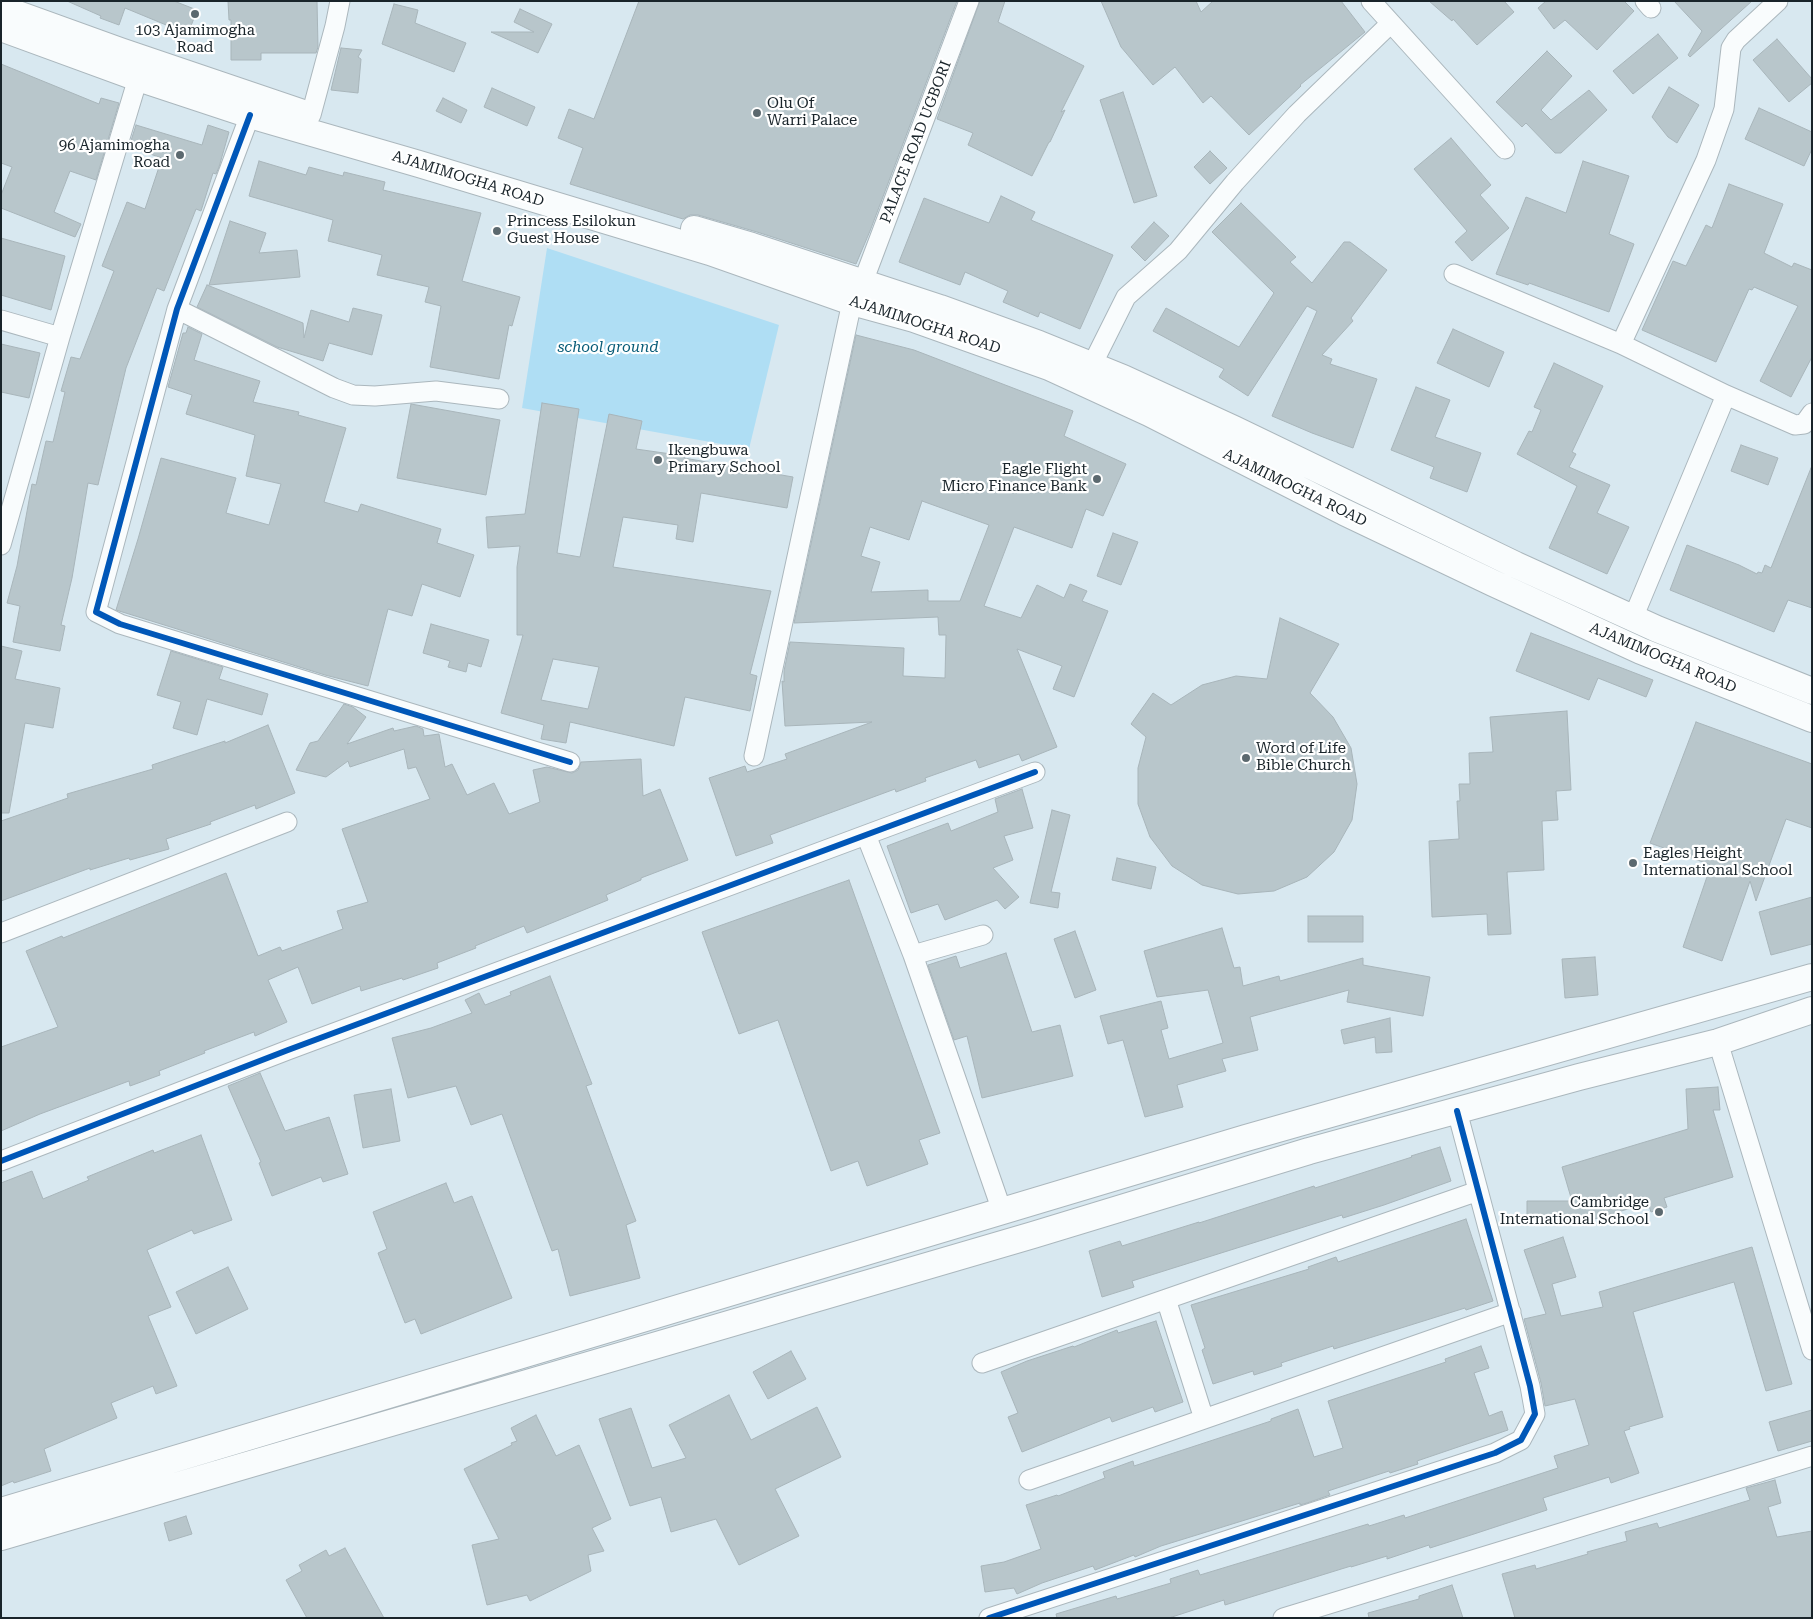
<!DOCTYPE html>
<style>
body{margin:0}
#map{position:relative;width:1813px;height:1619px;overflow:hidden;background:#d8e8f0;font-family:"Roboto Serif",serif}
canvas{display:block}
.frame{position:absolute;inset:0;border:2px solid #19242a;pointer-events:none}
</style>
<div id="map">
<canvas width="1813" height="1619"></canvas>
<div class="frame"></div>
</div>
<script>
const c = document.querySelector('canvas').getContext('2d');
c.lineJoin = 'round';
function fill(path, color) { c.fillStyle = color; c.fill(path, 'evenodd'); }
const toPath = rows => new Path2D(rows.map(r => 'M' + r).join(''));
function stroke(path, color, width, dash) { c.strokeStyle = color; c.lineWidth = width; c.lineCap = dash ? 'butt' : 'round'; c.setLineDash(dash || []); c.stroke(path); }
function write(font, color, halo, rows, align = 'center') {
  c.font = font + ' "Roboto Serif",serif'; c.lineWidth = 4.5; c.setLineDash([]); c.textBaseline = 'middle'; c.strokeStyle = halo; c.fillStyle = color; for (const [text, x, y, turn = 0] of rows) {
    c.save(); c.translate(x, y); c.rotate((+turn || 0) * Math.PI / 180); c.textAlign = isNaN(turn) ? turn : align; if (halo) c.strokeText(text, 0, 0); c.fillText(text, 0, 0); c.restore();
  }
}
const green = toPath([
 [547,248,779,325,749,449,522,408]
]);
const building = toPath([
 [67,1,174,1,197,10,188,34,125,8,119,25,100,18,101,16,67,1],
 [228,1,317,1,318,47,316,53,261,53,261,60,231,60,231,20,229,20,228,1],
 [639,1,957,1,870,231,856,264,757,232,698,215,690,215,683,219,570,184,583,148,558,138,569,109,594,119,639,1],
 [980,1,1005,1,998,22,1084,66,1061,112,1065,110,1050,142,1049,142,1032,176,968,145,973,133,937,119,980,1],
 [1101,1,1196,1,1201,12,1213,1,1341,1,1365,32,1300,85,1301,86,1249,135,1211,96,1203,103,1175,67,1153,85,1121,47,1101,1],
 [1429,1,1504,1,1514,12,1477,45,1453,19,1452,21,1429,1],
 [1546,1,1624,1,1634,11,1597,50,1565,20,1554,29,1538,8,1546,1],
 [1674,1,1752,1,1690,57,1688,55,1702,31,1674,1],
 [394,4,418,10,415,23,466,43,454,72,382,44,394,4],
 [520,9,552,24,538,53,491,32,534,32,514,22,520,9],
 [1658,34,1678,58,1633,94,1613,71,1658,34],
 [1777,39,1812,79,1812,83,1789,102,1753,60,1777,39],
 [341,48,362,50,358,57,361,59,358,93,331,90,341,48],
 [1547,51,1572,76,1541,110,1551,120,1589,90,1607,110,1561,153,1555,153,1526,123,1522,127,1496,102,1547,51],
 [1,64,99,104,101,98,119,103,96,180,70,171,54,212,81,224,75,237,1,208,1,195,12,167,1,163,1,64],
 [1669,87,1699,105,1677,143,1668,137,1652,117,1669,87],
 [492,88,535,107,527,126,484,107,492,88],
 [1123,92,1157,196,1134,203,1100,100,1123,92],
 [443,98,467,110,461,123,436,111,443,98],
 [1759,108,1812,132,1812,149,1804,166,1745,139,1759,108],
 [136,125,202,145,208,125,229,132,219,167,216,174,213,173,201,211,196,209,164,291,157,288,126,368,98,485,88,483,72,578,61,625,65,626,60,651,13,642,20,606,7,603,17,566,32,484,36,485,46,441,53,442,65,392,61,391,71,357,80,359,114,271,102,266,127,202,145,209,162,158,129,147,136,125],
 [1451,138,1491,185,1480,195,1509,228,1472,261,1455,242,1467,231,1414,169,1451,138],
 [1210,151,1227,168,1210,184,1194,167,1210,151],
 [259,161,306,175,309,167,343,176,344,172,385,182,383,190,481,213,462,281,520,297,512,326,509,325,499,379,430,367,441,306,425,302,429,287,377,275,382,255,328,241,333,220,249,196,259,161],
 [1583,161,1629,176,1609,234,1634,244,1609,312,1529,283,1528,285,1496,274,1526,197,1566,213,1583,161],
 [1729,184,1783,204,1764,253,1792,267,1794,263,1812,270,1812,357,1791,397,1760,381,1798,306,1754,287,1752,290,1749,289,1716,362,1642,330,1673,261,1686,266,1706,225,1712,228,1729,184],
 [1001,196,1035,212,1031,220,1113,255,1080,329,1040,312,1038,317,1003,302,1008,291,965,272,960,285,899,262,924,198,989,223,1001,196],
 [1241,203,1296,257,1290,262,1312,283,1344,242,1350,242,1387,270,1351,318,1353,321,1322,355,1332,359,1330,364,1377,379,1353,448,1312,433,1272,416,1317,311,1307,306,1248,396,1219,377,1224,369,1153,331,1166,308,1239,347,1274,293,1212,232,1241,203],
 [230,221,266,233,259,253,297,250,300,277,209,285,230,221],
 [1154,222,1169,236,1145,261,1131,247,1154,222],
 [1,238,65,256,51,310,1,295,1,238],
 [207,285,303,323,304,338,311,310,349,322,353,308,382,315,372,355,329,343,323,361,277,347,197,307,207,285],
 [188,327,202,334,194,360,260,381,253,402,299,412,298,415,346,428,324,502,358,512,361,504,441,529,437,543,474,555,460,597,422,584,412,616,388,609,368,686,325,675,116,610,138,539,161,458,236,478,226,513,269,525,281,484,246,476,255,435,186,414,192,395,168,387,183,333,186,333,188,327],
 [1453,329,1504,352,1489,387,1437,363,1453,329],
 [856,335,914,350,1073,411,1064,436,1126,464,1103,516,1086,509,1072,548,1014,527,984,606,1021,618,1037,585,1064,598,1070,584,1087,591,1082,601,1108,611,1074,697,1053,689,1062,666,1017,649,1057,747,1022,761,1019,754,979,768,976,760,925,778,926,781,896,792,895,789,770,835,773,843,736,856,709,778,745,766,747,772,787,759,785,754,872,722,785,726,782,681,784,682,784,671,790,642,904,648,903,676,945,678,946,635,939,635,938,617,794,623,856,335],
 [922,501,989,525,960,601,928,601,928,590,871,592,880,562,861,556,870,527,909,540,922,501],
 [1,344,40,353,29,398,1,392,1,344],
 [1554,363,1603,386,1572,452,1576,454,1569,467,1610,485,1597,513,1629,527,1607,574,1549,548,1577,486,1517,454,1529,431,1532,432,1541,410,1534,407,1554,363],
 [1416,387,1450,400,1435,437,1481,453,1467,492,1430,478,1434,467,1391,450,1416,387],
 [542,403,579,409,557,553,580,557,609,414,642,421,636,449,685,456,684,458,793,477,787,508,701,493,693,542,676,539,678,525,623,517,613,567,771,591,750,674,757,676,750,711,685,697,674,746,570,722,566,743,541,739,544,725,501,713,523,635,517,635,517,567,520,546,488,548,486,517,525,514,542,403],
 [553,659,599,667,588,709,541,700,553,659],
 [411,404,500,420,486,495,397,478,411,404],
 [1741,445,1778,458,1768,485,1731,471,1741,445],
 [1811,468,1812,608,1788,600,1774,632,1670,590,1687,545,1739,565,1757,574,1758,572,1762,573,1765,565,1771,568,1811,468],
 [1113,533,1138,542,1121,585,1097,576,1113,533],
 [1280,618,1339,644,1310,693,1333,717,1351,748,1357,784,1352,820,1334,852,1307,877,1274,891,1238,894,1202,885,1172,866,1150,837,1138,804,1138,768,1146,737,1131,724,1153,693,1171,705,1202,685,1236,676,1267,679,1280,618],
 [431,624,489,640,481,667,468,663,466,672,448,667,450,661,423,653,431,624],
 [1531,633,1653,680,1646,697,1598,678,1589,700,1516,671,1531,633],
 [1,646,22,651,15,679,60,688,53,728,25,723,9,813,1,813,1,646],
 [171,651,223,667,219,679,268,694,262,715,207,699,197,735,173,728,181,702,157,695,171,651],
 [344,704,353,707,366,717,347,744,393,728,394,731,416,726,423,729,424,736,439,734,445,767,452,764,467,795,494,783,509,814,540,802,533,770,547,767,572,773,578,770,581,762,641,759,643,796,660,789,688,860,641,878,641,880,606,895,608,900,527,933,524,926,475,946,476,948,437,963,438,968,403,980,402,978,361,991,360,986,312,1004,298,967,268,980,287,1022,255,1036,254,1032,204,1051,205,1053,159,1071,160,1075,130,1086,129,1081,40,1114,1,1131,1,1047,58,1027,26,951,62,936,63,938,226,873,258,956,280,947,282,951,343,929,337,911,368,902,342,829,430,799,416,767,408,769,404,749,350,767,348,761,326,777,296,770,310,743,318,741,344,704],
 [1567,711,1571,790,1556,791,1558,820,1542,821,1544,870,1507,872,1511,934,1488,935,1487,914,1432,917,1429,841,1459,839,1457,801,1460,801,1459,784,1470,784,1469,753,1493,752,1490,717,1567,711],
 [1696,722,1812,764,1812,828,1786,819,1756,901,1750,881,1722,961,1683,947,1711,865,1650,843,1696,722],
 [268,725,295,793,256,809,255,805,210,822,211,824,166,839,169,849,130,860,129,858,90,870,90,868,1,901,1,821,68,798,67,794,153,769,152,765,225,741,225,743,268,725],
 [1022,789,1033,828,1004,836,1013,860,993,868,1019,897,1005,909,997,900,945,920,938,904,911,913,887,846,948,823,951,831,998,812,995,799,1022,789],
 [1052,810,1070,815,1051,892,1060,893,1058,908,1030,903,1052,810],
 [1117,858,1156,867,1151,889,1112,880,1117,858],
 [849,880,940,1133,919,1140,928,1164,867,1186,858,1161,831,1171,778,1020,739,1034,702,932,849,880],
 [1812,897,1812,944,1771,955,1759,912,1812,897],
 [1308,916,1363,916,1363,942,1308,942,1308,916],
 [1222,928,1234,968,1240,967,1243,986,1279,976,1280,981,1363,958,1363,965,1430,977,1423,1016,1347,1002,1349,990,1250,1017,1258,1050,1222,1059,1226,1071,1177,1085,1183,1107,1145,1117,1123,1040,1108,1044,1100,1016,1161,1001,1168,1028,1161,1030,1169,1059,1223,1043,1208,990,1157,997,1144,951,1222,928],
 [1075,931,1096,990,1075,998,1054,939,1075,931],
 [1006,953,1032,1032,1060,1025,1073,1076,982,1098,967,1036,954,1040,928,965,956,956,960,968,1006,953],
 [1595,957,1598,995,1565,998,1562,959,1595,957],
 [550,976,592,1084,586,1086,636,1221,626,1225,640,1278,570,1296,558,1249,552,1251,502,1114,471,1125,456,1086,408,1098,392,1038,431,1028,472,1013,465,1000,479,993,485,1005,511,995,510,992,550,976],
 [1390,1018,1392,1052,1376,1053,1375,1037,1344,1044,1341,1030,1390,1018],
 [260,1073,285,1131,329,1117,348,1174,323,1182,321,1177,272,1196,259,1163,261,1162,228,1086,260,1073],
 [1718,1087,1720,1110,1713,1110,1733,1177,1664,1198,1667,1207,1651,1212,1648,1203,1591,1220,1527,1219,1527,1201,1572,1201,1562,1167,1688,1129,1686,1089,1718,1087],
 [391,1089,400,1141,363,1148,354,1095,391,1089],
 [201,1135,232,1220,194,1234,192,1230,147,1250,171,1307,148,1316,177,1386,156,1394,153,1386,111,1403,117,1418,44,1449,51,1471,14,1483,13,1481,1,1486,1,1183,32,1171,43,1199,89,1180,87,1177,153,1150,154,1153,201,1135],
 [1440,1147,1451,1181,1384,1205,1343,1218,1342,1215,1132,1281,1134,1287,1102,1297,1089,1251,1120,1241,1122,1246,1199,1222,1199,1223,1314,1186,1315,1188,1412,1157,1411,1156,1440,1147],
 [446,1183,454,1203,472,1196,512,1298,421,1334,415,1319,405,1323,378,1253,387,1249,373,1212,446,1183],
 [1466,1219,1493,1301,1466,1310,1465,1308,1334,1349,1333,1346,1281,1363,1282,1366,1254,1375,1253,1371,1213,1384,1202,1350,1205,1348,1191,1305,1309,1269,1308,1267,1336,1257,1338,1262,1466,1219],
 [1563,1237,1576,1277,1552,1284,1561,1316,1603,1307,1599,1292,1752,1247,1792,1384,1766,1391,1734,1282,1633,1312,1663,1417,1629,1427,1630,1429,1624,1431,1639,1473,1611,1483,1609,1477,1543,1498,1547,1510,1474,1534,1430,1548,1429,1545,1387,1559,1387,1556,1351,1567,1351,1566,1225,1605,1224,1600,1169,1618,1057,1618,1056,1614,1116,1596,1117,1599,1171,1583,1170,1579,1198,1570,1200,1575,1368,1524,1369,1526,1404,1515,1405,1518,1558,1468,1554,1456,1589,1445,1575,1399,1545,1406,1541,1383,1524,1319,1546,1314,1524,1250,1563,1237],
 [228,1267,248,1309,196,1334,176,1292,228,1267],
 [1156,1321,1183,1402,1155,1412,1153,1407,1112,1422,1110,1417,1022,1452,1008,1417,1018,1413,1001,1372,1027,1361,1073,1346,1074,1347,1117,1330,1118,1333,1156,1321],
 [1481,1346,1489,1368,1474,1373,1489,1416,1502,1411,1508,1430,1417,1461,1418,1464,1390,1473,1389,1471,1328,1491,1330,1495,1307,1503,1300,1505,1300,1503,1200,1534,1161,1546,1135,1557,1134,1555,1095,1570,1093,1566,1042,1583,1017,1594,1014,1588,985,1592,981,1566,1004,1562,1041,1549,1026,1505,1057,1495,1058,1496,1105,1478,1103,1472,1133,1461,1134,1466,1271,1421,1271,1419,1298,1409,1314,1457,1343,1448,1328,1401,1446,1362,1445,1359,1481,1346],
 [791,1351,806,1379,768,1399,753,1372,791,1351],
 [729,1395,751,1440,817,1407,841,1457,775,1489,799,1536,739,1565,716,1519,671,1532,661,1497,630,1506,599,1419,631,1408,652,1468,686,1458,669,1425,729,1395],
 [1812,1410,1812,1441,1778,1451,1769,1422,1812,1410],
 [536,1415,556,1456,579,1445,611,1519,592,1528,604,1551,588,1555,591,1571,530,1601,527,1595,487,1605,472,1545,499,1539,464,1469,512,1445,511,1443,517,1441,511,1428,536,1415],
 [1775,1480,1781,1503,1768,1507,1777,1537,1812,1531,1812,1618,1515,1618,1502,1574,1535,1565,1536,1569,1588,1554,1587,1552,1627,1541,1625,1532,1657,1523,1659,1528,1750,1500,1746,1488,1775,1480],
 [186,1516,192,1534,169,1541,164,1523,186,1516],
 [345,1548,384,1618,307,1618,286,1580,302,1571,299,1565,326,1550,329,1556,345,1548],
 [1452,1585,1463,1618,1369,1618,1368,1613,1419,1599,1419,1596,1452,1585]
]);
const street = toPath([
 [1371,1,1505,149],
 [1645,1,1651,8],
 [250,115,177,309,96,612,120,624,570,762],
 [311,115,335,26,340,1],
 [1454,274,1621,344,1726,395,1795,425,1804,424,1812,413],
 [177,309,334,388,353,395,375,396,436,391,499,399],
 [1,320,60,337],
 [1621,344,1706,160,1724,109,1731,48,1736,40,1778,1],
 [1092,365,1126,297,1178,251,1235,182,1297,114,1391,23],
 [1,545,60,337,138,78],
 [1633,618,1726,395],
 [754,756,852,302,863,282,969,1],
 [866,835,913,955,1002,1211],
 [1,933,287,822],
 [913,955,983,935],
 [1718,1042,1812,1350],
 [1,1161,288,1050,1035,772],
 [1166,1299,1204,1419],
 [982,1363,1478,1191],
 [1029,1480,1511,1312],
 [989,1618,1495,1453,1521,1440,1535,1414,1530,1386,1457,1111],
 [1283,1618,1812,1456]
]);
const secondary = toPath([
 [1,8,120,51,306,114],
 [1,28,138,78,250,115,419,164,710,252,852,302,914,319,1049,367,1149,413,1344,512,1493,583,1641,651,1812,719],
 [694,229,752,246,940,308,1039,344,1123,378,1234,429,1516,565,1657,629,1812,691],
 [1,1511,1246,1138,1812,977],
 [1,1537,1033,1235,1309,1151,1579,1077,1718,1042,1812,1010]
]);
const cycleway = toPath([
 [250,115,177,309,96,612,120,624,570,762],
 [1,1161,288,1050,1035,772],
 [989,1618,1495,1453,1521,1440,1535,1414,1530,1386,1457,1111]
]);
const markers = [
 [195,14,5,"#5c696f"],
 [757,113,5,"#5c696f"],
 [180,155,5,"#5c696f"],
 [497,231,5,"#5c696f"],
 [658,460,5,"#5c696f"],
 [1097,479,5,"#5c696f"],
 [1246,758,5,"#5c696f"],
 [1633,863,5,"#5c696f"],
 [1659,1212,5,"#5c696f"]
];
const poiNames = [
 ["103 Ajamimogha",195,31,"center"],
 ["Road",195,48,"center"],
 ["Olu Of",767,104],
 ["Warri Palace",767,121],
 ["96 Ajamimogha",170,146,"right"],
 ["Road",170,163,"right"],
 ["Princess Esilokun",507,222],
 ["Guest House",507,239],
 ["Ikengbuwa",668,451],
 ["Primary School",668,468],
 ["Eagle Flight",1087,470,"right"],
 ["Micro Finance Bank",1087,487,"right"],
 ["Word of Life",1256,749],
 ["Bible Church",1256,766],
 ["Eagles Height",1643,854],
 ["International School",1643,871],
 ["Cambridge",1649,1203,"right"],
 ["International School",1649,1220,"right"]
];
const streetNames = [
 ["PALACE ROAD UGBORI",916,142,-69],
 ["AJAMIMOGHA ROAD",468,179,17],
 ["AJAMIMOGHA ROAD",925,325,18],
 ["AJAMIMOGHA ROAD",1295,488,26],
 ["AJAMIMOGHA ROAD",1663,658,23]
];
const parkNames = [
 ["school ground",608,348]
];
fill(green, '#afdef4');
fill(building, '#b8c6cb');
stroke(building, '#a8b5ba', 1);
stroke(street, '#abb7bd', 21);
stroke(secondary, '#abb7bd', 28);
stroke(street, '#f9fcfd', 19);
stroke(secondary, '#f9fcfd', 26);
stroke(cycleway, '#0057b8', 6);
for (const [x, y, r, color] of markers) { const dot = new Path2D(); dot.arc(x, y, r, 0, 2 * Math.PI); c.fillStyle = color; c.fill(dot); stroke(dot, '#fff', 2); }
write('15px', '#19242a', '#fff', poiNames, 'left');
write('15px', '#19242a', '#fff', streetNames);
write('italic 15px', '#085c78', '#fff', parkNames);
</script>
